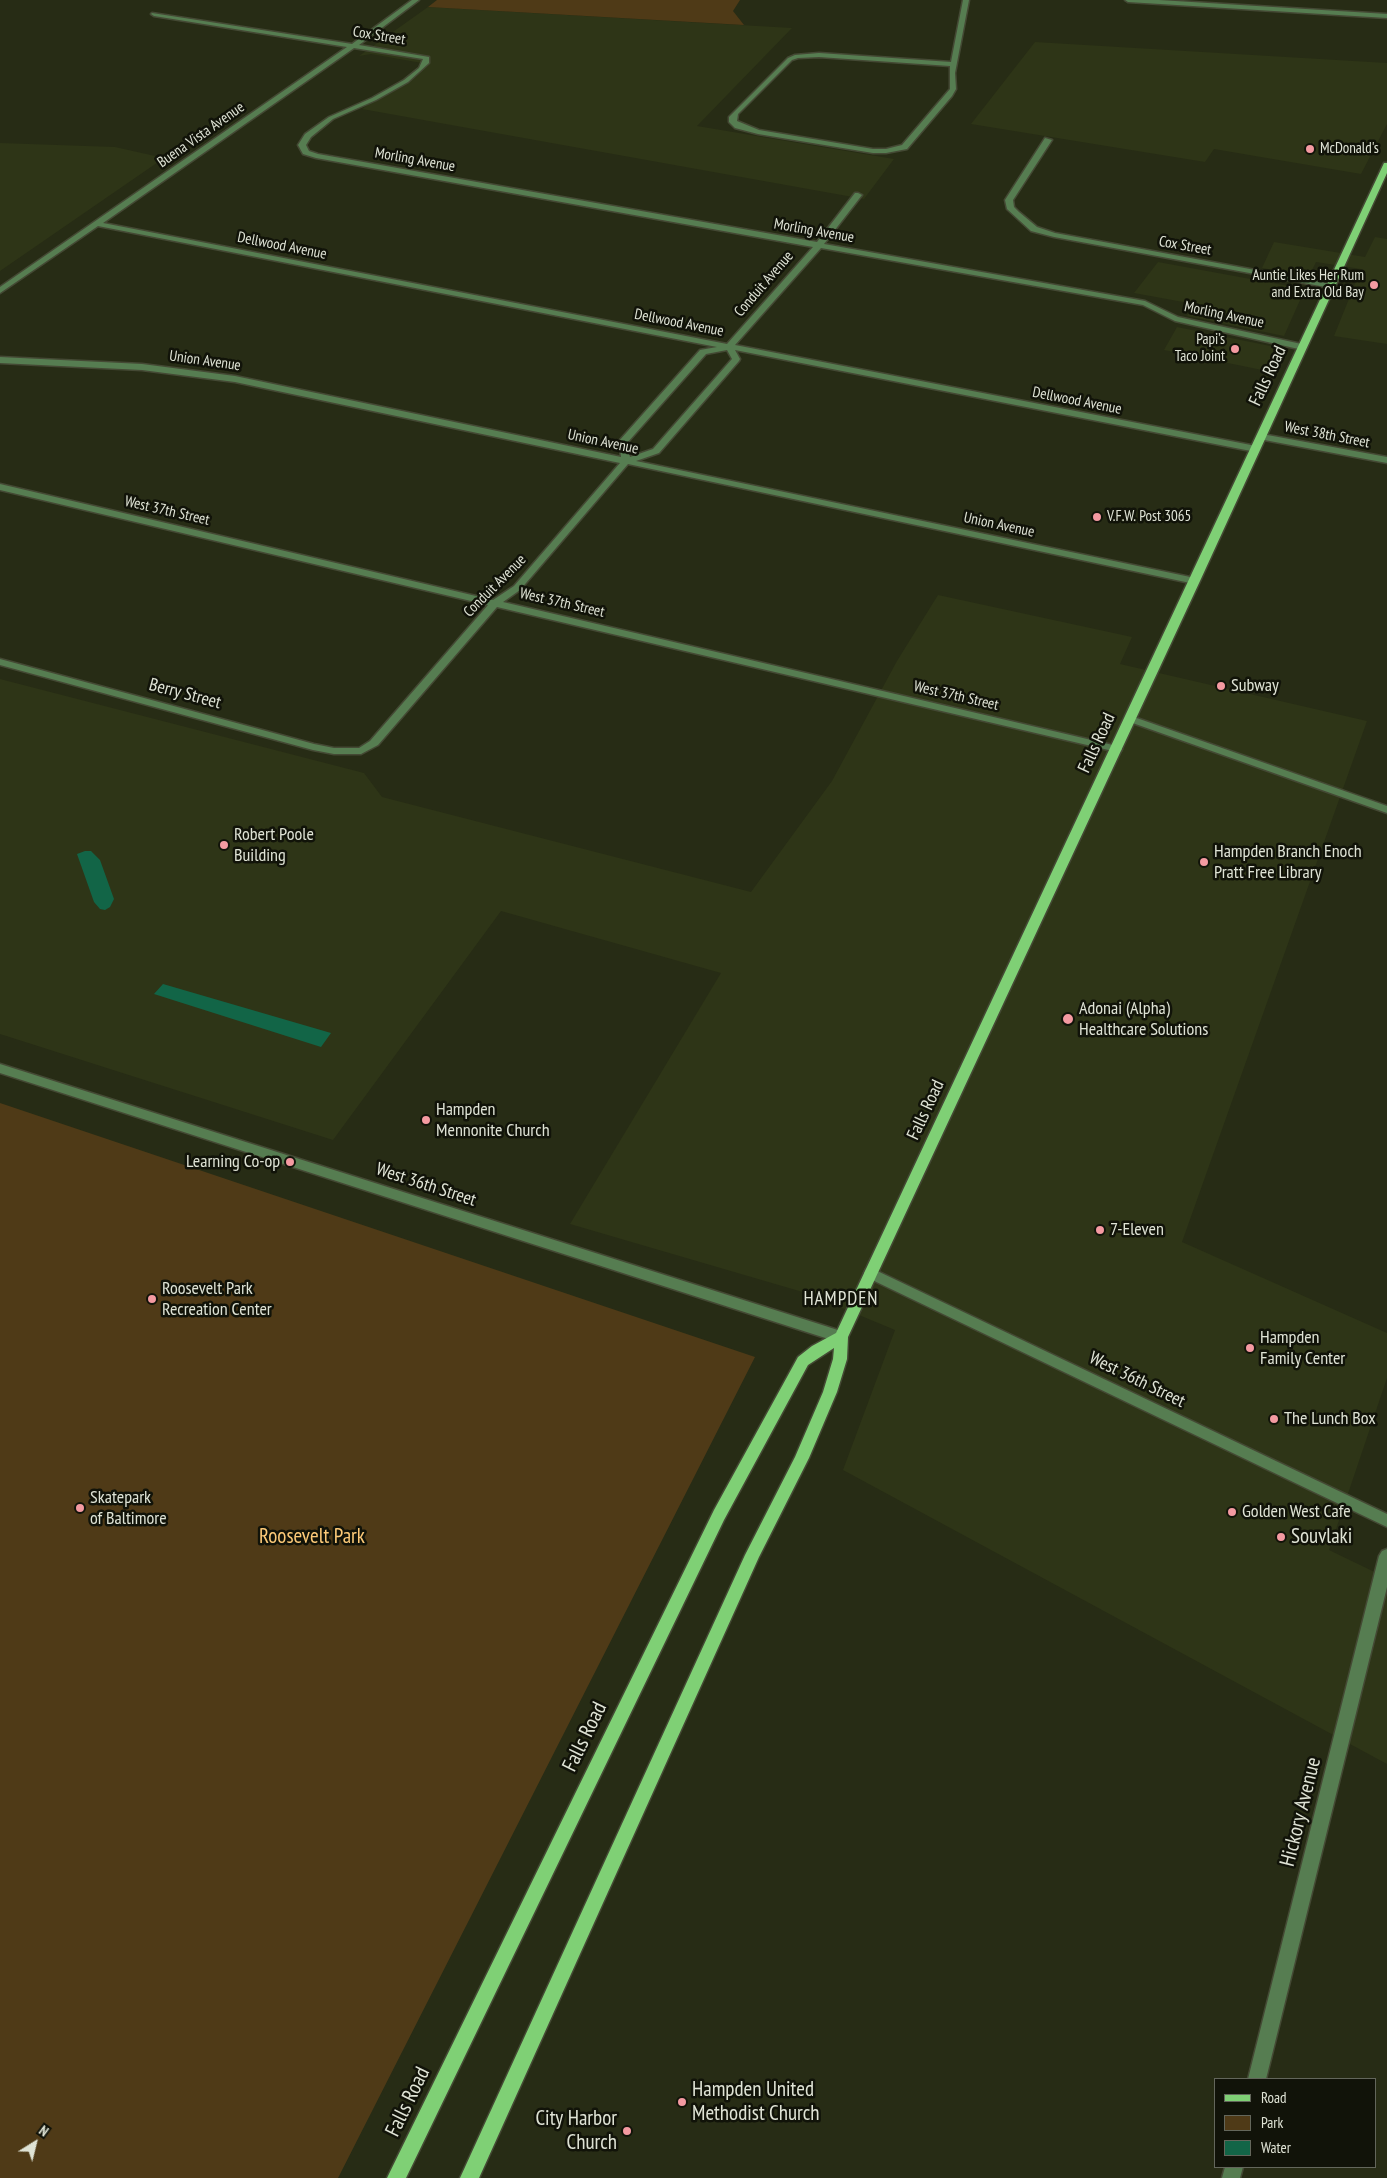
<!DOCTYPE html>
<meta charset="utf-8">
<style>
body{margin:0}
#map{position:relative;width:1387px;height:2178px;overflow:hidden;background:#272c15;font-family:"PT Sans Narrow",sans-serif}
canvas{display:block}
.legend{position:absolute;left:1214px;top:2078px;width:162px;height:90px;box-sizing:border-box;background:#111309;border:1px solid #63665b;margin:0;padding:6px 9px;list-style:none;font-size:15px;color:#dfe3d5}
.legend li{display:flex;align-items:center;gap:10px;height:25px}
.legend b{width:25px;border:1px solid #63665b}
.north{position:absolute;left:10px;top:2118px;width:50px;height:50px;-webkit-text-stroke:4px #111309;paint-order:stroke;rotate:36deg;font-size:14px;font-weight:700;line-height:20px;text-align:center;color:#dfe3d5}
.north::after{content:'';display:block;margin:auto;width:18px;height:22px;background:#dfe3d5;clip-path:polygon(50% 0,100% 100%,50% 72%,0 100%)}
</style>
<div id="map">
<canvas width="1387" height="2178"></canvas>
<ul class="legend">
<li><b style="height:6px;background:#7fd075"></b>Road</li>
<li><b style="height:14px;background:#4f3a17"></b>Park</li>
<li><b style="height:14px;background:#126547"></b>Water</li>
</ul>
<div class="north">N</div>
</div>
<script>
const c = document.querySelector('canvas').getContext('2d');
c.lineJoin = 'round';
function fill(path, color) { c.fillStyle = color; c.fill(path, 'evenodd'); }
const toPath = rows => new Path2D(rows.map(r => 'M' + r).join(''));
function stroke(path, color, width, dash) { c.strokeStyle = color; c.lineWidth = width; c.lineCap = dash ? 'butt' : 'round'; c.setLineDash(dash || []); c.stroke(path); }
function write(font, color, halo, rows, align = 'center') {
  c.font = font + ' "PT Sans Narrow",sans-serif'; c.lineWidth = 5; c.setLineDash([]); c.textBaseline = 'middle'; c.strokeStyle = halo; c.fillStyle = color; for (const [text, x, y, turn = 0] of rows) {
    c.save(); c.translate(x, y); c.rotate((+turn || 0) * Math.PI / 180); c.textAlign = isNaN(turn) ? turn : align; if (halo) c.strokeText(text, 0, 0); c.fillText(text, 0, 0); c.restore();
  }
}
const built = toPath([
 [428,7,792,28,697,126,894,159,864,199,362,109,411,74,422,63,371,54,359,56],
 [1035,42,1387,63,1387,124,1361,174,1214,149,1205,162,971,124],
 [0,143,115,147,164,158,0,271],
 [1375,237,1387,239,1387,344,1334,336,1361,269,1316,262,1309,276,1262,268,1274,242,1365,257],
 [1158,262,1305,289,1284,336,1187,316,1194,304,1134,293],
 [1177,327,1280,348,1267,371,1164,350],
 [938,595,1132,637,1120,664,1367,721,1182,1242,1387,1333,1387,1378,1329,1550,1387,1578,1387,1764,843,1470,895,1330,806,1293,570,1224,721,973,501,911,333,1140,0,1034,0,679,364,773,382,797,751,892,832,781,897,661]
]);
const green = toPath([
 [437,0,740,0,733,11,744,25,428,7],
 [0,1103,755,1357,338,2178,0,2178]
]);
const water = toPath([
 [85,851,91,851,100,860,114,899,110,907,105,910,100,909,94,902,77,854],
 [163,984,331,1033,321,1047,154,994]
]);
const minor = toPath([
 [412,0,419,0,359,45,429,57,429,63,408,82,376,100,333,119,311,137,306,145,309,151,318,154,817,242,855,193,858,193,862,195,824,244,1145,301,1178,317,1306,345,1307,347,1303,350,1175,321,1143,305,821,248,735,345,1256,446,1260,449,1256,452,735,350,740,359,739,361,659,453,636,461,1195,578,1198,579,1198,583,1195,584,628,464,520,590,503,602,1117,746,1122,749,1121,751,1117,752,497,607,378,745,361,754,334,754,313,750,0,665,0,659,314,744,334,748,359,748,370,741,488,605,0,490,0,484,493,600,514,586,620,463,235,382,142,370,0,363,0,357,142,364,235,376,621,457,619,441,700,350,717,347,98,226,0,293,0,287,347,47,154,16,151,14,152,13,352,44,412,0],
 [354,48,423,59,419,68,404,80,372,98,329,117,305,134,298,145,303,154,316,158,813,247,727,344,103,223,354,48],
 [727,350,732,359,653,449,630,457,627,443,706,354,727,350],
 [963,0,969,0,955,73,956,89,952,96,907,149,886,153,873,153,758,134,735,128,729,122,729,117,788,58,795,55,819,53,951,62,963,0],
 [819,57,950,66,950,89,902,145,886,149,873,149,759,130,737,121,738,114,792,60,798,58,819,57],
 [1125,0,1159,0,1387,14,1387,18,1128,2,1125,0],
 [1045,138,1052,140,1013,200,1014,207,1019,212,1037,227,1055,233,1331,284,1335,286,1331,288,1054,237,1031,231,1007,209,1005,200,1045,138],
 [1262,434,1387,457,1387,463,1259,439,1259,435,1262,434],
 [1131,716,1387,806,1387,813,1127,721,1126,719,1127,717,1131,716],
 [0,1064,841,1331,846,1333,848,1337,846,1341,841,1343,0,1073,0,1064],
 [871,1268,1387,1514,1387,1527,866,1277,864,1273,866,1269,871,1268],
 [1387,1549,1387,1587,1266,2079,1248,2079,1379,1556,1382,1551,1387,1549],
 [1225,2167,1243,2167,1240,2178,1222,2178,1225,2167]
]);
const major = toPath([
 [1384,163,1387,163,1387,173,1200,581,848,1337,847,1359,837,1392,809,1458,759,1557,479,2178,460,2178,745,1555,795,1457,823,1392,833,1359,834,1348,808,1365,724,1520,406,2178,387,2178,714,1510,798,1357,812,1346,836,1333,1384,163]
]);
const markers = [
 [1310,149,5,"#f49aa1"],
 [1374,285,5,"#f49aa1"],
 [1235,349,5,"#f49aa1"],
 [1097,517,5,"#f49aa1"],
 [1221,686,5,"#f49aa1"],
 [224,845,5,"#f49aa1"],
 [1204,862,5,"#f49aa1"],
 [1068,1019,6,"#f49aa1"],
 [426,1120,5,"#f49aa1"],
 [290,1162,5,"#f49aa1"],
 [1100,1230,5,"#f49aa1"],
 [152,1299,5,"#f49aa1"],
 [1250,1348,5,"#f49aa1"],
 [1274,1419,5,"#f49aa1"],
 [80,1508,5,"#f49aa1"],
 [1232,1512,5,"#f49aa1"],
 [1281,1537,5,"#f49aa1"],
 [682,2102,5,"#f49aa1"],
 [627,2131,5,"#f49aa1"]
];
const farStreetnames = [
 ["Cox Street",379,36,9],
 ["Buena Vista Avenue",201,135,-35],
 ["Morling Avenue",415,160,10],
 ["Morling Avenue",814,231,10],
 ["Dellwood Avenue",282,246,11],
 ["Cox Street",1185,246,10],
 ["Conduit Avenue",764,284,-49],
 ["Morling Avenue",1224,315,12],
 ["Dellwood Avenue",679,323,11],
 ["Union Avenue",205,361,8],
 ["Dellwood Avenue",1077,401,11],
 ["West 38th Street",1327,435,11],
 ["Union Avenue",603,442,12],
 ["West 37th Street",167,511,13],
 ["Union Avenue",999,525,12],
 ["Conduit Avenue",495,586,-45],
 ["West 37th Street",562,603,13],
 ["West 37th Street",956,696,13]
];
const farPoinames = [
 ["McDonald's",1320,149],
 ["Auntie Likes Her Rum",1364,276,"right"],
 ["and Extra Old Bay",1364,293,"right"],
 ["Papi’s",1225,340,"right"],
 ["Taco Joint",1225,357,"right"],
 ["V.F.W. Post 3065",1107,517]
];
const streetNames = [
 ["Falls Road",1268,376,-65],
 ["Berry Street",185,694,15],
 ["Falls Road",1097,743,-65],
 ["Falls Road",926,1110,-65],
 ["West 36th Street",426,1185,18],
 ["West 36th Street",1137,1380,26]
];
const poiNames = [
 ["Subway",1231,686],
 ["Robert Poole",234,835],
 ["Building",234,856],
 ["Hampden Branch Enoch",1214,852],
 ["Pratt Free Library",1214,873],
 ["Adonai (Alpha)",1079,1009],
 ["Healthcare Solutions",1079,1030],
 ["Hampden",436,1110],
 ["Mennonite Church",436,1131],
 ["Learning Co-op",280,1162,"right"],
 ["7-Eleven",1110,1230],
 ["Roosevelt Park",162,1289],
 ["Recreation Center",162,1310],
 ["Hampden",1260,1338],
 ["Family Center",1260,1359],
 ["The Lunch Box",1284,1419],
 ["Skatepark",90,1498],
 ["of Baltimore",90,1519],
 ["Golden West Cafe",1242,1512]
];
const neighbourhoodNames = [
 ["HAMPDEN",841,1300]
];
const nearParknames = [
 ["Roosevelt Park",312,1537]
];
const nearPoinames = [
 ["Souvlaki",1291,1537],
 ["Hampden United",692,2090],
 ["Methodist Church",692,2114],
 ["City Harbor",617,2119,"right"],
 ["Church",617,2143,"right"]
];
const nearStreetnames = [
 ["Falls Road",585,1737,-64],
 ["Hickory Avenue",1301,1812,-76],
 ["Falls Road",408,2102,-64]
];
fill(built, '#2e3517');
fill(green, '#4f3a17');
fill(water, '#126547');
stroke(minor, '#444934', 3);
stroke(major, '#444934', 3);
fill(minor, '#567d51');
fill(major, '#7fd075');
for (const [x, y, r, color] of markers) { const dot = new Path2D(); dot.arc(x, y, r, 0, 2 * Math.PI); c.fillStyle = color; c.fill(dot); stroke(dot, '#111309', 2); }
write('15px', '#dfe3d5', '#111309', farStreetnames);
write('15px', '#dfe3d5', '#111309', farPoinames, 'left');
write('18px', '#dfe3d5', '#111309', streetNames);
write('18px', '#dfe3d5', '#111309', poiNames, 'left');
c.letterSpacing = '1px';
write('19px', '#dfe3d5', '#111309', neighbourhoodNames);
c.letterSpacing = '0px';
write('21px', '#fdca78', '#111309', nearParknames);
write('21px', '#dfe3d5', '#111309', nearPoinames, 'left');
write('21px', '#dfe3d5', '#111309', nearStreetnames);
</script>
